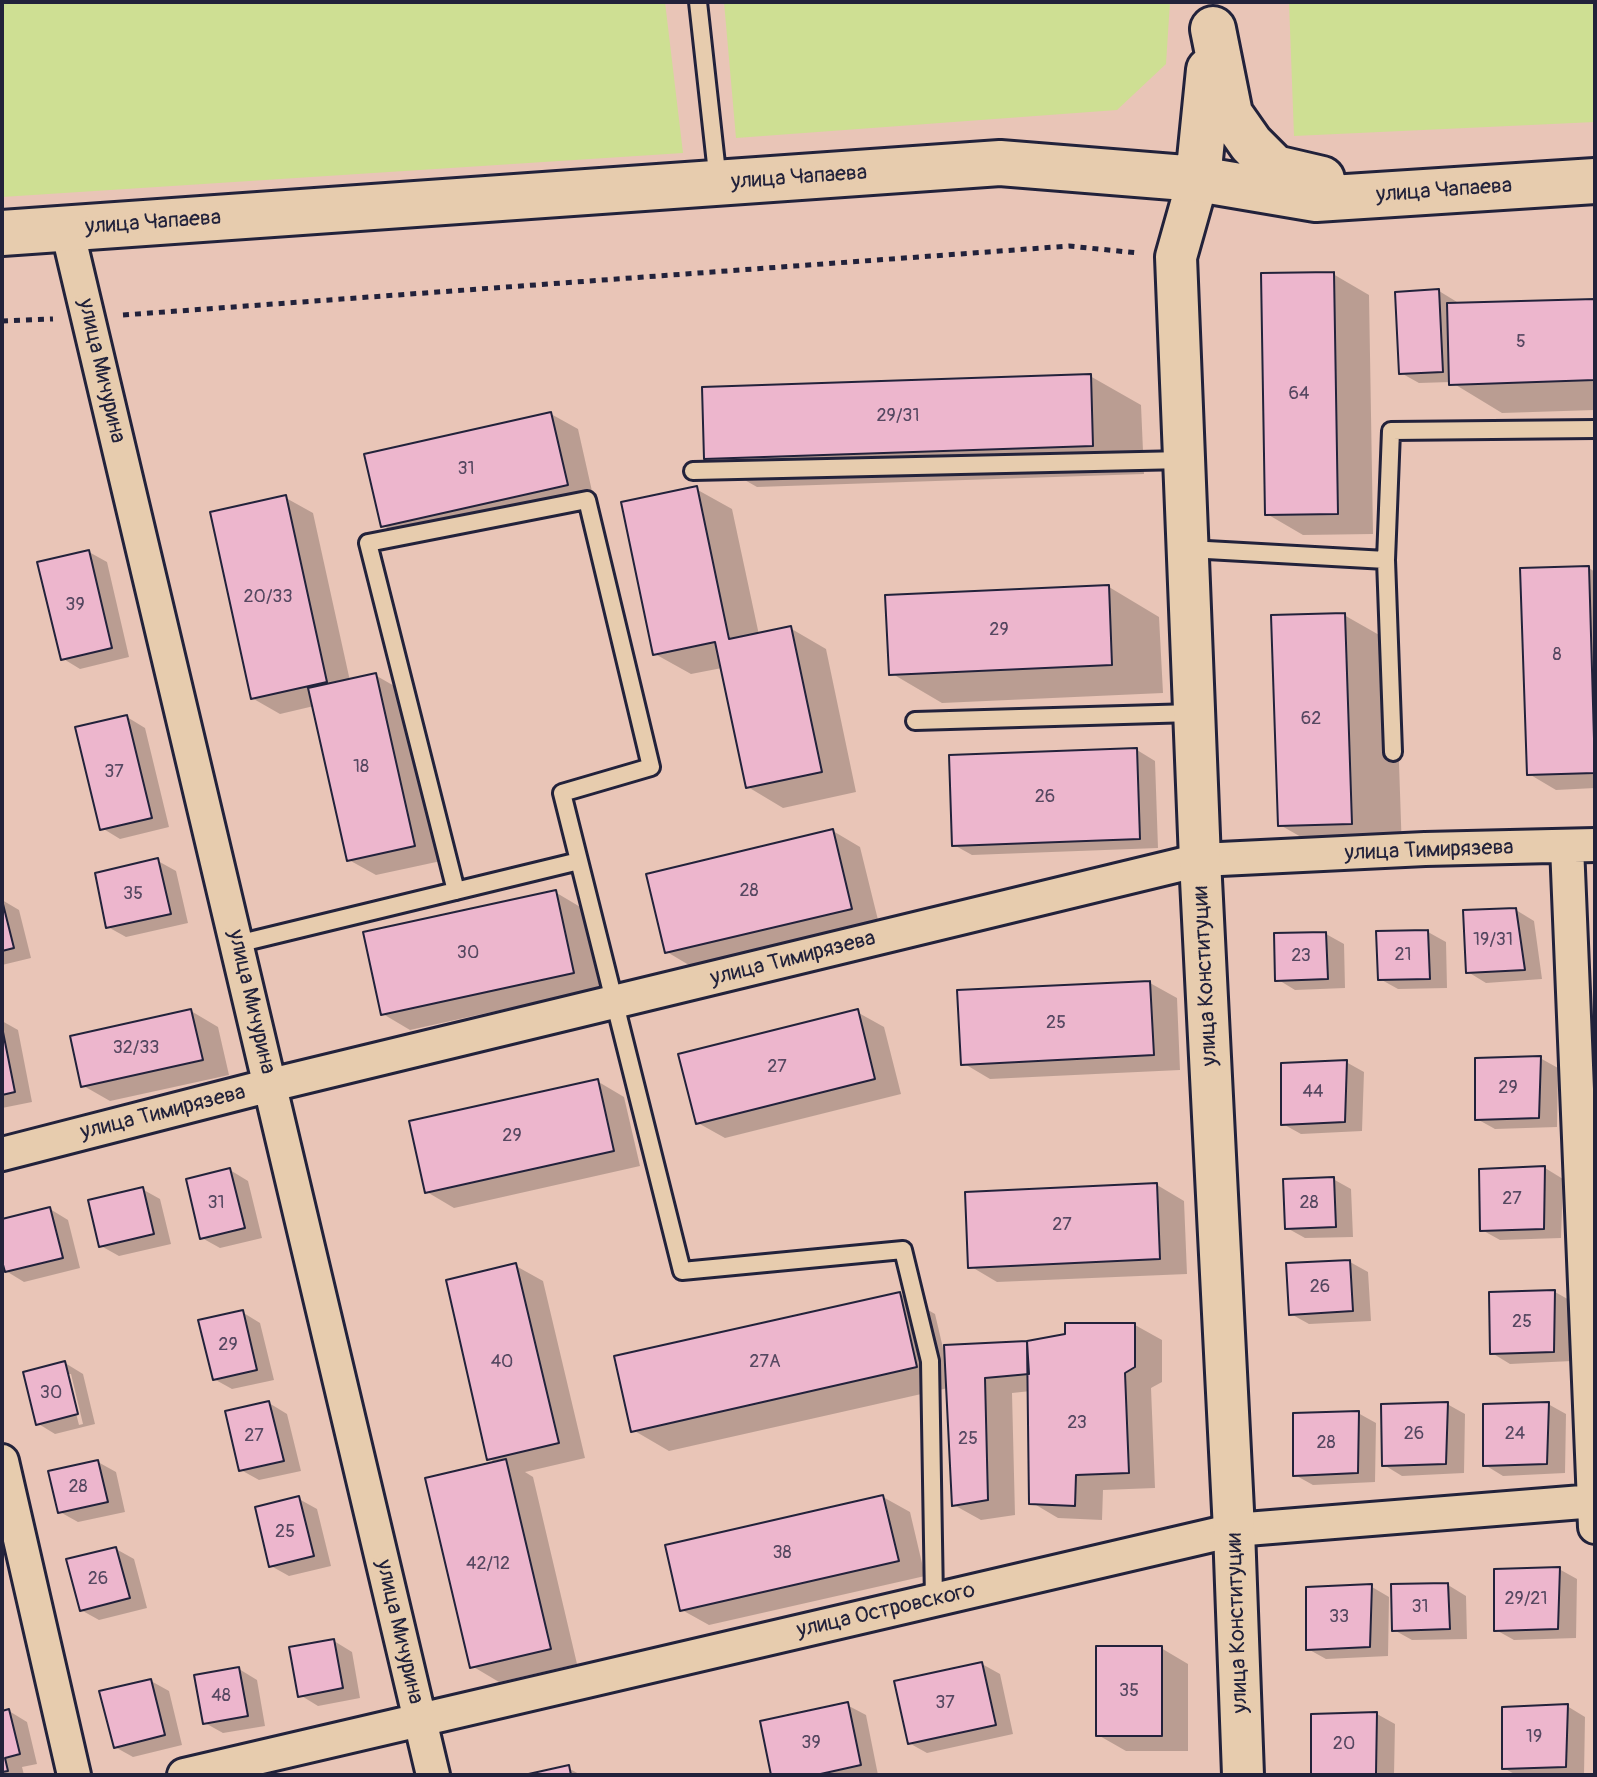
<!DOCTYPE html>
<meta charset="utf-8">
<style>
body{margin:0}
#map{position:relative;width:1597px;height:1777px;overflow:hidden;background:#e9c5b7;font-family:Pangolin,sans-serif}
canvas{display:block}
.frame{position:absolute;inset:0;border:4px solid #22223b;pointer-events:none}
</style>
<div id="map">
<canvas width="1597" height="1777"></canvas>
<div class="frame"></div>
</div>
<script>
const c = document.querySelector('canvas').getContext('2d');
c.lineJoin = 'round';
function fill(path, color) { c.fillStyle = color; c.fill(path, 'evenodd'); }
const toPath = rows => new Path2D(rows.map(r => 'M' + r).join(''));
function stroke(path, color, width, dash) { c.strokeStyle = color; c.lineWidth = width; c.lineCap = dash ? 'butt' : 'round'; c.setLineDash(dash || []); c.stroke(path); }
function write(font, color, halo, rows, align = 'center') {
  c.font = font + ' Pangolin,sans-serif'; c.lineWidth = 8; c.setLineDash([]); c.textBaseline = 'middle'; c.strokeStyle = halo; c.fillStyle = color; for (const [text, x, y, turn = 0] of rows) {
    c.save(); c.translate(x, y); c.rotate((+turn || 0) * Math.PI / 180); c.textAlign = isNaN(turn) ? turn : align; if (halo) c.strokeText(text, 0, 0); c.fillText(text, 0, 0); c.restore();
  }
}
const green = toPath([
 [2,2,665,2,683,153,2,197],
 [724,2,1170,2,1166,64,1117,110,736,138],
 [1289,2,1595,2,1595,122,1294,136]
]);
const shadow = toPath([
 [1333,274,1369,295,1373,534,1303,535,1267,514],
 [1439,291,1457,302,1457,305,1595,301,1595,410,1502,413,1451,382,1419,383,1401,373],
 [1090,376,1141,405,1144,474,757,487,706,458],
 [551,414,578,429,594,500,410,541,382,525],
 [696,489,732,509,759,635,790,628,826,649,856,792,783,808,748,787,722,668,691,674,655,654],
 [286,498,313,513,350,681,375,675,403,691,441,861,376,875,349,860,314,706,280,714,252,698],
 [89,552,107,562,129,657,80,669,62,658],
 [1589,568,1595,572,1595,788,1556,790,1529,774],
 [1109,587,1159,617,1163,693,942,703,891,673],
 [1344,615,1395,644,1402,852,1331,854,1280,825],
 [127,717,145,728,169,827,120,839,102,828],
 [1137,750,1155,761,1158,848,972,855,954,845],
 [833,831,860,847,879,924,694,968,667,952],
 [158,861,176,871,188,923,126,937,108,927],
 [555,892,582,908,600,988,410,1030,383,1014],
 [2,900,19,910,31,958,2,965],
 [1516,910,1534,921,1542,979,1486,983,1468,972],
 [1428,932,1446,942,1447,988,1398,989,1380,979],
 [1326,934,1344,944,1345,988,1295,990,1277,979],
 [1150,983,1177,998,1180,1070,990,1079,963,1063],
 [191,1011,218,1027,229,1075,110,1101,82,1085],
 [857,1012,884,1027,901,1094,725,1138,698,1123],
 [2,1021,18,1030,32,1102,2,1108],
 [1540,1058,1558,1068,1557,1127,1495,1129,1477,1119],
 [1346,1062,1364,1072,1362,1131,1301,1134,1283,1124],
 [597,1081,624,1097,640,1166,454,1208,427,1192],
 [1545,1168,1563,1179,1561,1238,1500,1240,1482,1230],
 [230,1170,248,1181,262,1238,220,1248,202,1238],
 [1333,1179,1351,1189,1353,1237,1305,1238,1287,1228],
 [1157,1185,1184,1201,1187,1274,997,1282,970,1266],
 [142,1189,160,1199,171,1244,119,1256,101,1246],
 [50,1209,68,1220,80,1268,24,1282,6,1271,2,1253,2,1221],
 [1350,1262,1368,1272,1371,1321,1309,1324,1291,1314],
 [516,1266,543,1281,585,1458,525,1472,533,1477,577,1664,499,1682,472,1666,498,1463,489,1459],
 [1555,1292,1573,1302,1572,1361,1510,1364,1492,1353],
 [900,1294,935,1314,943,1348,1027,1343,1135,1325,1162,1340,1162,1382,1151,1388,1155,1488,1103,1490,1102,1520,1058,1518,1031,1502,1031,1391,1012,1393,1015,1515,981,1520,954,1505,948,1388,669,1451,633,1430],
 [242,1312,260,1323,274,1380,232,1389,214,1379],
 [65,1363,83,1374,95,1424,55,1434,37,1423],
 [66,1374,71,1374,83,1424,79,1425],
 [269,1403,287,1414,301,1471,259,1480,241,1470],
 [1447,1404,1465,1414,1464,1473,1402,1476,1384,1465],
 [1548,1404,1566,1414,1565,1473,1503,1476,1485,1465],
 [1358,1413,1376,1423,1375,1482,1313,1485,1295,1475],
 [98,1462,116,1472,125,1512,78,1522,60,1512],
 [883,1497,910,1512,925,1576,709,1625,682,1610],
 [299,1499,317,1509,331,1566,289,1576,271,1566],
 [116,1549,134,1559,147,1608,99,1620,81,1610],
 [1559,1569,1577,1579,1576,1638,1514,1640,1496,1630],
 [1448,1585,1466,1596,1467,1639,1412,1640,1394,1630],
 [1372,1587,1389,1597,1388,1656,1326,1659,1308,1649],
 [334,1641,352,1652,360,1698,318,1706,300,1695],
 [1161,1648,1188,1664,1188,1751,1126,1751,1098,1735],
 [982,1664,1000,1674,1013,1734,927,1753,909,1743],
 [239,1669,257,1680,265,1726,223,1733,205,1723],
 [151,1681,169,1691,182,1745,133,1757,115,1747],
 [847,1705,866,1715,878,1775,773,1775],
 [1567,1706,1585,1717,1584,1775,1516,1775,1504,1768],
 [9,1711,27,1722,37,1764,22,1767,24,1775,2,1775,2,1713],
 [1377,1714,1395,1724,1394,1775,1313,1775,1313,1716],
 [568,1768,581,1775,534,1775]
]);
const building = toPath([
 [1334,272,1338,514,1265,515,1261,273,1334,272],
 [1439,289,1443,372,1399,374,1395,292,1439,289],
 [1595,299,1595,380,1449,385,1447,303,1595,299],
 [1091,374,1093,446,704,459,702,387,1091,374],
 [551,412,568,485,381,527,364,454,551,412],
 [697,486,729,639,791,626,822,772,746,788,715,642,653,655,621,502,697,486],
 [286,495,327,682,251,699,210,512,286,495],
 [89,550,112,648,61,660,37,562,89,550],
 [1589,566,1595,773,1527,775,1520,568,1589,566],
 [1109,585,1112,665,889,675,885,595,1109,585],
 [1345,613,1352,824,1278,826,1271,615,1345,613],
 [376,673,415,846,347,861,308,688,376,673],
 [127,715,152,818,100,830,75,727,127,715],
 [1137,748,1140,839,952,846,949,755,1137,748],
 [833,829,852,909,665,953,646,874,833,829],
 [158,858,171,914,106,928,95,873,158,858],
 [556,890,574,973,381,1015,363,932,556,890],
 [2,900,14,948,2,951,2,900],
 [1516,908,1525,970,1466,973,1463,910,1516,908],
 [1428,930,1430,979,1378,980,1376,931,1428,930],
 [1326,932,1328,979,1275,981,1274,933,1326,932],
 [1150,981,1154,1055,961,1065,957,990,1150,981],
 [191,1009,203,1060,81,1087,70,1036,191,1009],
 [858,1009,875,1079,696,1124,678,1054,858,1009],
 [2,1027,15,1092,2,1095,2,1027],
 [1541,1056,1539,1118,1475,1120,1475,1058,1541,1056],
 [1347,1060,1345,1122,1281,1125,1281,1063,1347,1060],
 [598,1079,614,1151,425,1193,409,1121,598,1079],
 [1545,1166,1544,1229,1480,1231,1479,1169,1545,1166],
 [230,1168,245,1228,200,1239,186,1179,230,1168],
 [1334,1177,1336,1227,1285,1229,1283,1179,1334,1177],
 [1157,1183,1160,1259,968,1268,965,1192,1157,1183],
 [143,1187,154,1234,99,1247,88,1200,143,1187],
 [50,1207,63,1258,5,1272,2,1261,2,1219,50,1207],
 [1350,1260,1353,1311,1289,1315,1286,1263,1350,1260],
 [516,1263,559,1443,487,1460,446,1280,516,1263],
 [1555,1290,1554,1352,1490,1354,1489,1292,1555,1290],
 [900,1292,917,1367,631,1432,614,1356,900,1292],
 [243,1310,257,1370,213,1380,198,1320,243,1310],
 [1065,1323,1135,1323,1135,1367,1125,1373,1129,1473,1076,1475,1075,1506,1029,1504,1027,1341,1065,1334,1065,1323],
 [1027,1341,1029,1374,985,1378,988,1500,952,1506,944,1345,1027,1341],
 [65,1361,78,1414,36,1425,23,1372,65,1361],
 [269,1401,284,1461,239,1471,225,1411,269,1401],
 [1448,1402,1446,1464,1382,1466,1381,1404,1448,1402],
 [1549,1402,1547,1464,1483,1466,1483,1404,1549,1402],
 [1359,1411,1358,1473,1293,1476,1293,1413,1359,1411],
 [506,1459,551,1649,470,1668,425,1478,506,1459],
 [98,1460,108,1502,58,1513,48,1471,98,1460],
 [883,1495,899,1561,680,1611,665,1545,883,1495],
 [299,1496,314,1556,269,1567,255,1507,299,1496],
 [116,1547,130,1598,80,1611,66,1559,116,1547],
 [1560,1567,1558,1629,1494,1631,1494,1569,1560,1567],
 [1448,1583,1450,1629,1392,1631,1391,1584,1448,1583],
 [1372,1584,1370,1647,1306,1650,1306,1587,1372,1584],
 [334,1639,343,1688,298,1697,289,1647,334,1639],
 [1096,1646,1162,1646,1162,1736,1096,1736,1096,1646],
 [982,1662,996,1725,908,1744,894,1681,982,1662],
 [239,1667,248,1716,203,1724,194,1675,239,1667],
 [151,1679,165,1735,114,1748,99,1691,151,1679],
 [848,1702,861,1765,816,1775,771,1775,760,1721,848,1702],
 [1568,1704,1566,1767,1502,1769,1502,1707,1568,1704],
 [9,1709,20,1754,5,1758,8,1771,2,1772,2,1711,9,1709],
 [1377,1712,1376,1774,1311,1775,1311,1714,1377,1712],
 [569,1765,571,1775,524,1775,569,1765]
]);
const path = toPath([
 [123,315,1069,246,1138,253],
 [2,321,53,319]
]);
const service = toPath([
 [698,2,718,182],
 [693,471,1184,460],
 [1189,549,1386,560,1391,431,1595,429],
 [1386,560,1393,752],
 [915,721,1193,713],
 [456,891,368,543,587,500,651,767,562,793,682,1271,903,1250,930,1361,934,1600],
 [237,944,579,861]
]);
const minor = toPath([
 [67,229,433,1775],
 [1567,846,1595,1527],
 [2,1154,271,1085,1200,860,1425,849,1595,845],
 [2,1461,74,1775],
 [184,1775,1234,1530,1595,1501]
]);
const tertiary = toPath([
 [1198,179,1176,257,1200,860,1234,1530,1243,1775]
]);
const secondary = toPath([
 [1213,29,1230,114,1251,144,1275,168,1322,179],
 [1198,179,1209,70],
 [2,233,1000,163,1198,179,1316,199,1595,181]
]);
const numberNames = [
 ["5",1521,342],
 ["64",1299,394],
 ["29/31",898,416],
 ["31",466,469],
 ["20/33",268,597],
 ["39",75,605],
 ["29",999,630],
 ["8",1557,655],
 ["62",1311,719],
 ["18",361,767],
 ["37",114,772],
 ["26",1045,797],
 ["28",749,891],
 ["35",133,894],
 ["19/31",1493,940],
 ["30",468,953],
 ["21",1403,955],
 ["23",1301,956],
 ["25",1056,1023],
 ["32/33",136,1048],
 ["27",777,1067],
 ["29",1508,1088],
 ["44",1313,1092],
 ["29",512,1136],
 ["27",1512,1199],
 ["31",216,1203],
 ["28",1309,1203],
 ["27",1062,1225],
 ["26",1320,1287],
 ["25",1522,1322],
 ["29",228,1345],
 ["40",502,1362],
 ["27А",765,1362],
 ["30",51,1393],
 ["23",1077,1423],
 ["26",1414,1434],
 ["24",1515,1434],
 ["27",254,1436],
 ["25",968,1439],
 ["28",1326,1443],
 ["28",78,1487],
 ["25",285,1532],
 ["38",782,1553],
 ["42/12",488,1564],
 ["26",98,1579],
 ["29/21",1526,1599],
 ["31",1420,1607],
 ["33",1339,1617],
 ["35",1129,1691],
 ["48",221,1696],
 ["37",945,1703],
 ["19",1534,1737],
 ["39",811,1743],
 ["20",1344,1744]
];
const streetNames = [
 ["улица Чапаева",799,178,-4],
 ["улица Чапаева",1444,191,-4],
 ["улица Чапаева",153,223,-4],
 ["улица Мичурина",101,371,77],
 ["улица Тимирязева",1429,851,-2],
 ["улица Тимирязева",793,959,-14],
 ["улица Конституции",1206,976,-93],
 ["улица Мичурина",251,1002,77],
 ["улица Тимирязева",163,1113,-14],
 ["улица Островского",886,1611,-13],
 ["улица Конституции",1238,1623,-92],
 ["улица Мичурина",399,1632,77]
];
fill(green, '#cedf93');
fill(shadow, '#0003');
fill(building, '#edb6cd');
stroke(building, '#22223b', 2);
stroke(service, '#22223b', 22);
stroke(minor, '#22223b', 38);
stroke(tertiary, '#22223b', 46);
stroke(secondary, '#22223b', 50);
stroke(path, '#22223b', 5, [6, 6]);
stroke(service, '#e7ccae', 16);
stroke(minor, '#e7ccae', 32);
stroke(tertiary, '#e7ccae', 40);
stroke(secondary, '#e7ccae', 44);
write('18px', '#554760', null, numberNames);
write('22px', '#22223b', '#e7ccae', streetNames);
</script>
